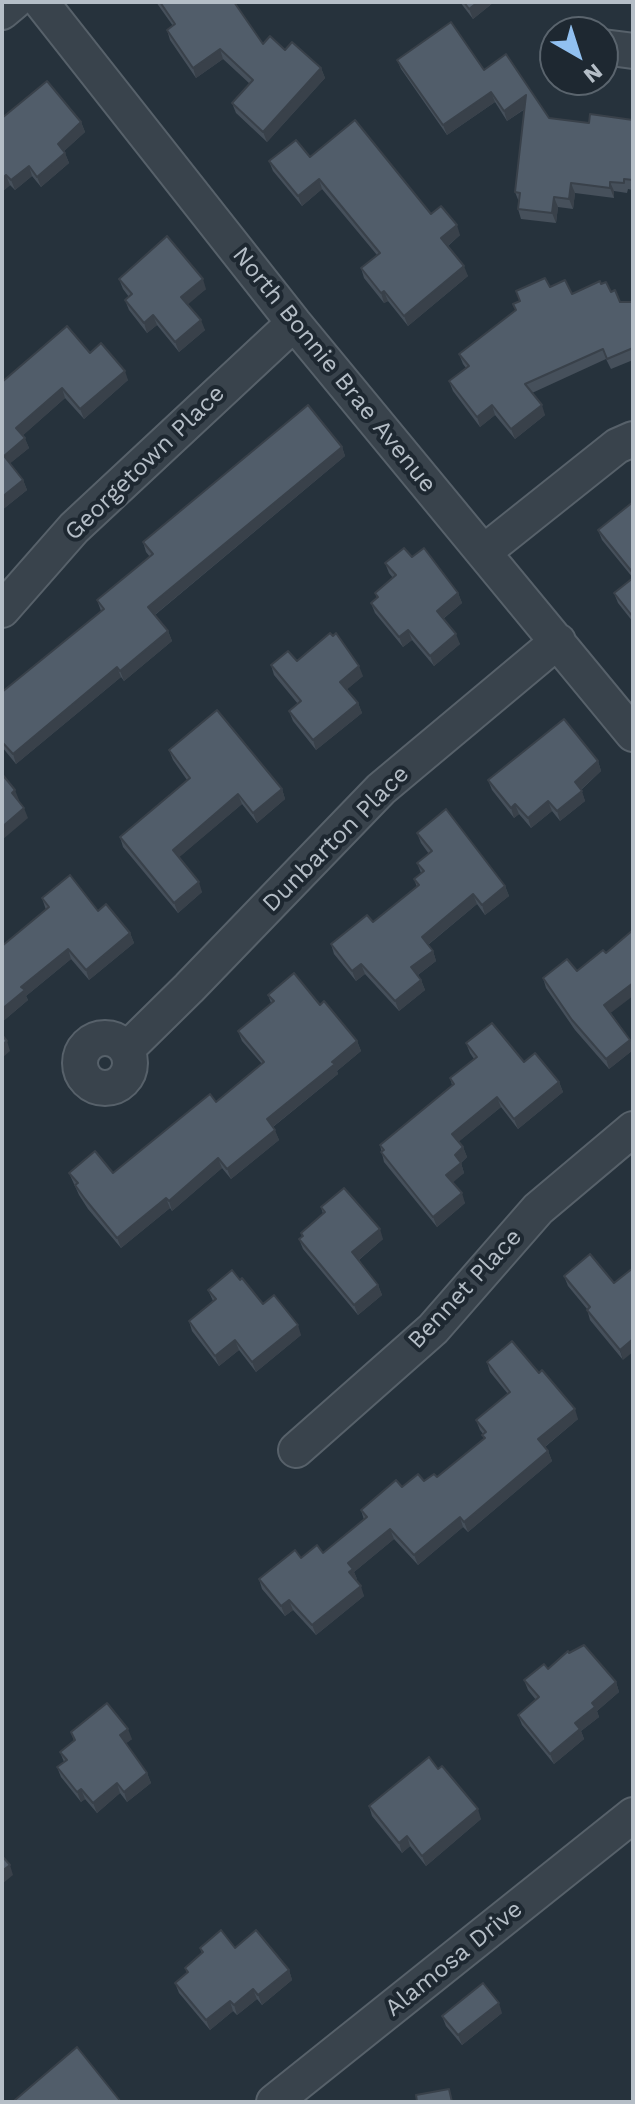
<!DOCTYPE html>
<style>
body{margin:0}
#map{position:relative;width:635px;height:2104px;overflow:hidden;background:#26323c;font-family:"Work Sans",sans-serif}
canvas{display:block}
.frame{position:absolute;inset:0;border:4px solid #b5bec7;pointer-events:none}
.north{position:absolute;left:539px;top:16px;width:80px;height:80px;box-sizing:border-box;background:#1e2831;border:2px solid #5a646d;border-radius:50%;rotate:141deg;font-size:22px;font-weight:700;line-height:32px;text-align:center;color:#b5bec7}
.north::after{content:'';display:block;margin:auto;width:28px;height:36px;background:#91c0f0;clip-path:polygon(50% 0,100% 100%,50% 72%,0 100%)}
</style>
<div id="map">
<canvas width="635" height="2104"></canvas>
<div class="frame"></div>
<div class="north">N</div>
</div>
<script>
const c = document.querySelector('canvas').getContext('2d');
c.lineJoin = 'round';
const toPath = rows => new Path2D(rows.map(r => 'M' + r).join(''));
function stroke(path, color, width, dash) { c.strokeStyle = color; c.lineWidth = width; c.lineCap = dash ? 'butt' : 'round'; c.setLineDash(dash || []); c.stroke(path); }
function fill(path, color) { c.fillStyle = color; c.fill(path, 'evenodd'); }
function write(font, color, halo, rows, align = 'center') {
  c.font = font + ' "Work Sans",sans-serif'; c.lineWidth = 8; c.setLineDash([]); c.textBaseline = 'middle'; c.strokeStyle = halo; c.fillStyle = color; for (const [text, x, y, turn = 0] of rows) {
    c.save(); c.translate(x, y); c.rotate((+turn || 0) * Math.PI / 180); c.textAlign = isNaN(turn) ? turn : align; if (halo) c.strokeText(text, 0, 0); c.fillText(text, 0, 0); c.restore();
  }
}
const minor = toPath([
 [41,2,294,323,633,734],
 [2,12,14,2],
 [603,47,633,51],
 [484,552,617,446,633,439],
 [2,610,74,528,294,323],
 '80 1063a25 25 0 1 1 50 0a25 25 0 1 1-50 0Z',
 [127,1049,189,988,381,789,558,641],
 [296,1450,433,1329,538,1209,633,1129],
 [274,2102,633,1815]
]);
const wall = toPath([
 [156,2,234,2,263,44,285,50,321,68,325,78,267,142,236,113,232,103,250,84,223,59,196,78,170,40,167,30,173,26],
 [460,2,494,2,473,19],
 [397,60,484,70,549,118,589,123,633,120,633,190,628,189,627,193,614,191,614,198,575,193,573,209,558,207,556,223,521,219,518,209,519,202,515,192,525,109,507,121,495,102,447,135,401,69],
 [2,118,81,122,85,132,64,151,69,163,41,187,32,176,15,190,10,185,2,192],
 [310,157,431,214,460,235,448,246,468,276,408,326,388,301,384,303,364,278,361,268,377,255,322,189,302,206,273,171,269,161],
 [119,279,206,289,187,304,205,330,179,352,157,325,147,333,129,310,125,300,129,297,123,289],
 [601,284,620,302,633,302,633,360,611,369,606,359,532,393,545,415,515,439,495,415,480,427,453,391,449,381,466,368,463,364,459,354,515,311,520,301,516,291,550,287,572,294],
 [90,353,128,380,84,419,65,398,23,435,29,448,10,463,23,480,27,490,2,510,2,382],
 [342,447,345,456,155,615,168,631,172,641,124,681,121,677,16,764,2,747,2,692,101,611,97,600,150,557,146,552,143,542],
 [633,502,633,622,618,603,614,593,633,578,602,540,598,530],
 [412,557,458,593,462,603,443,619,460,644,434,666,412,640,403,647,375,613,371,603,377,598,375,593,393,578,389,573,385,563],
 [297,661,363,676,347,689,358,703,362,713,316,750,293,721,289,711,298,704,274,675,271,665],
 [169,750,282,789,285,799,257,823,242,804,179,857,202,892,178,913,123,847,120,837,187,780,173,760],
 [598,761,601,771,581,790,585,801,560,821,552,811,531,828,519,814,514,818,492,790,488,780],
 [417,833,505,886,509,896,485,915,477,904,428,945,433,951,436,961,418,975,421,980,425,990,399,1011,365,974,356,981,334,954,331,944,373,922,417,887,414,879,421,873,417,863,429,854,421,843],
 [42,898,98,911,130,933,134,943,89,980,71,959,26,996,28,1000,2,1022,2,946,46,910],
 [543,978,611,1013,630,1040,633,1050,609,1069,575,1030,546,988],
 [268,995,320,1005,357,1041,361,1051,337,1071,338,1074,273,1127,279,1140,231,1179,222,1168,172,1211,170,1208,121,1248,88,1209,79,1195,69,1173,113,1173,216,1102,262,1064,242,1041,238,1031,271,1003],
 [466,1043,524,1062,559,1082,563,1092,518,1129,501,1107,458,1142,463,1147,467,1157,461,1163,464,1173,452,1182,465,1203,437,1227,384,1162,380,1145,452,1085,450,1078,474,1059,470,1053],
 [321,1207,383,1239,359,1260,378,1285,382,1295,358,1315,303,1249,299,1239,302,1237,301,1233,323,1214],
 [590,1254,623,1360,590,1320,587,1309,568,1286,564,1276],
 [240,1280,263,1304,301,1335,256,1372,239,1350,219,1366,192,1331,189,1321,213,1301,208,1290],
 [487,1362,578,1419,545,1447,548,1451,552,1461,468,1532,463,1527,418,1565,394,1539,354,1572,357,1579,356,1580,364,1596,316,1635,293,1610,285,1616,262,1589,259,1579,301,1558,323,1553,364,1520,361,1510,402,1487,437,1477,484,1439,483,1434,480,1430,476,1420,508,1394,490,1372],
 [569,1653,616,1682,619,1692,597,1711,599,1717,581,1731,584,1739,554,1764,522,1725,518,1715,536,1700,528,1690,524,1680,548,1669],
 [71,1732,132,1739,126,1743,147,1773,151,1783,127,1802,120,1793,97,1813,85,1799,81,1802,61,1777,57,1767,64,1762,60,1752,74,1741],
 [438,1769,481,1819,426,1866,410,1846,402,1853,372,1816,369,1806],
 [200,1948,235,1948,289,1970,292,1980,262,2005,257,1999,237,2015,233,2011,210,2030,179,1993,175,1983,187,1973,185,1968,202,1954],
 [502,2013,462,2045,446,2026,442,2016]
]);
const shadedWall = toPath([
 [478,2,494,2,473,19,469,9],
 [220,49,223,59,196,78,193,68],
 [321,68,325,78,267,142,263,132],
 [491,92,495,102,447,135,443,125],
 [526,95,530,105,507,121,504,111],
 [81,122,85,132,61,154,58,144],
 [65,153,69,163,41,187,37,177],
 [29,166,32,176,15,190,11,180],
 [6,175,10,185,2,192,2,179],
 [319,179,322,189,302,206,298,196],
 [610,182,614,191,614,198,610,188],
 [571,183,575,193,573,209,569,199],
 [554,197,558,207,556,223,552,213],
 [457,225,460,235,445,248,441,238],
 [464,266,468,276,408,326,404,316],
 [203,279,206,289,185,307,181,297],
 [384,291,388,301,384,303,381,293],
 [153,315,157,325,147,333,144,323],
 [201,320,205,330,179,352,175,342],
 [125,371,128,380,84,419,80,409],
 [62,388,65,398,20,438,16,428],
 [492,405,495,415,480,427,477,417],
 [542,405,545,415,515,439,511,429],
 [25,438,29,448,7,466,4,456],
 [342,447,345,456,152,617,148,607],
 [23,480,27,490,2,510,2,497],
 [458,593,462,603,440,621,437,611],
 [408,630,412,640,403,647,399,637],
 [168,631,172,641,124,681,120,671],
 [456,634,460,644,434,666,430,656],
 [359,666,363,676,344,692,340,682],
 [117,667,121,677,16,764,13,754],
 [358,703,362,713,316,750,313,740],
 [598,761,601,771,578,792,575,782],
 [282,789,285,799,257,823,253,813],
 [15,790,19,800,15,803,12,793],
 [582,791,585,801,560,821,557,811],
 [238,794,242,804,176,860,173,850],
 [548,801,552,811,531,828,528,818],
 [515,804,519,814,514,818,511,808],
 [24,808,28,818,2,840,2,827],
 [199,882,202,892,178,913,174,903],
 [505,886,509,896,485,915,482,905],
 [473,894,477,904,425,947,422,937],
 [130,933,134,943,89,980,86,970],
 [68,949,71,959,26,996,28,1000,2,1022,2,1009,21,987],
 [433,951,436,961,415,977,411,967],
 [361,964,365,974,356,981,352,971],
 [421,980,425,990,399,1011,395,1001],
 [633,983,633,996,608,1015,604,1005],
 [630,1040,633,1050,609,1069,606,1059],
 [7,1041,10,1051,2,1058,2,1045],
 [357,1041,361,1051,337,1071,338,1074,270,1129,267,1119],
 [559,1082,563,1092,518,1129,514,1119],
 [497,1097,501,1107,456,1144,452,1134],
 [275,1130,279,1140,231,1179,227,1169],
 [463,1147,467,1157,459,1164,461,1163,464,1173,450,1185,446,1175,455,1155],
 [218,1158,222,1168,172,1211,169,1201],
 [462,1193,465,1203,437,1227,433,1217],
 [166,1198,170,1208,121,1248,117,1238],
 [380,1229,383,1239,356,1262,352,1252],
 [378,1285,382,1295,358,1315,354,1305],
 [298,1325,301,1335,256,1372,252,1362],
 [633,1339,633,1352,623,1360,620,1350],
 [235,1340,239,1350,219,1366,215,1356],
 [575,1409,578,1419,542,1449,538,1439],
 [548,1451,552,1461,468,1532,464,1522],
 [460,1517,463,1527,418,1565,414,1555],
 [390,1529,394,1539,354,1572,357,1579,353,1582,349,1572,348,1563],
 [361,1586,364,1596,316,1635,312,1625],
 [289,1600,293,1610,285,1616,281,1606],
 [616,1682,619,1692,597,1711,599,1717,581,1731,584,1739,554,1764,550,1754,592,1703],
 [128,1729,132,1739,124,1745,120,1735],
 [147,1773,151,1783,127,1802,124,1792],
 [117,1783,120,1793,97,1813,93,1803],
 [81,1789,85,1799,81,1802,77,1792],
 [478,1809,481,1819,426,1866,422,1856],
 [407,1836,410,1846,402,1853,399,1843],
 [10,1865,13,1875,2,1884,2,1871],
 [289,1970,292,1980,262,2005,258,1995],
 [253,1989,257,1999,237,2015,234,2005],
 [230,2001,233,2011,210,2030,206,2020],
 [499,2003,502,2013,462,2045,458,2035]
]);
const building = toPath([
 [160,2,234,2,263,44,270,36,285,50,292,42,321,68,263,132,232,103,253,80,220,49,193,68,167,30,175,24,160,2],
 [464,2,478,2,469,9,464,2],
 [451,22,484,70,506,54,549,118,589,123,590,114,633,120,633,180,624,179,624,183,610,182,610,188,571,183,569,199,554,197,552,213,518,209,520,193,515,192,526,95,504,111,491,92,443,125,397,60,451,22],
 [47,81,81,122,58,144,65,153,37,177,29,166,11,180,6,175,2,179,2,118,47,81],
 [355,120,431,214,441,206,457,225,441,238,464,266,404,316,384,291,381,293,361,268,380,253,319,179,298,196,269,161,296,140,310,157,355,120],
 [167,236,203,279,181,297,201,320,175,342,153,315,144,323,125,300,132,294,119,279,167,236],
 [545,278,550,287,565,280,572,294,600,281,601,284,606,282,611,292,615,290,620,302,633,302,633,348,607,359,603,349,525,384,542,405,511,429,492,405,477,417,449,381,469,366,459,354,516,310,513,304,520,301,516,291,545,278],
 [67,326,90,353,101,343,125,371,80,409,62,388,16,428,25,438,4,456,23,480,2,497,2,382,67,326],
 [308,405,342,447,148,607,168,631,120,671,117,667,13,754,2,742,2,692,104,609,97,600,153,554,143,542,308,405],
 [633,502,633,573,598,530,633,502],
 [404,548,412,557,424,548,458,593,437,611,456,634,430,656,408,630,399,637,371,603,378,597,375,593,396,575,385,563,404,548],
 [633,578,633,617,614,593,633,578],
 [330,633,333,636,336,633,359,666,340,682,358,703,313,740,289,711,301,701,271,665,288,651,297,661,330,633],
 [217,710,282,789,253,813,238,794,173,850,199,882,174,903,120,837,190,778,169,750,217,710],
 [564,719,598,761,575,782,582,791,557,811,548,801,528,818,515,804,511,808,488,780,564,719],
 [2,774,15,790,12,793,24,808,2,827,2,774],
 [446,809,505,886,482,905,473,894,422,937,433,951,411,967,421,980,395,1001,361,964,352,971,331,944,367,915,373,922,419,885,414,879,424,871,417,863,432,851,417,833,446,809],
 [70,875,98,911,106,904,130,933,86,970,68,949,21,987,25,990,2,1009,2,946,49,907,42,898,70,875],
 [633,930,633,983,604,1005,630,1040,606,1059,572,1020,543,978,567,959,577,971,603,950,606,953,633,930],
 [294,973,320,1005,324,1001,357,1041,332,1062,335,1064,267,1119,275,1130,227,1169,218,1158,169,1201,166,1198,117,1238,85,1199,75,1185,78,1183,69,1173,95,1151,113,1173,210,1094,216,1102,264,1062,238,1031,274,1001,268,995,294,973],
 [492,1023,524,1062,535,1053,559,1082,514,1119,497,1097,452,1134,463,1147,455,1155,461,1163,446,1175,462,1193,433,1217,381,1152,384,1150,380,1145,454,1084,450,1078,477,1057,466,1043,492,1023],
 [2,1035,7,1041,2,1045,2,1035],
 [344,1188,380,1229,352,1252,378,1285,354,1305,299,1239,303,1236,301,1233,325,1212,321,1207,344,1188],
 [590,1254,614,1283,633,1268,633,1339,620,1350,587,1310,590,1307,564,1276,590,1254],
 [232,1270,240,1280,242,1278,263,1304,274,1295,298,1325,252,1362,235,1340,215,1356,189,1321,216,1299,208,1290,232,1270],
 [512,1341,539,1373,542,1370,575,1409,538,1439,548,1451,464,1522,460,1517,414,1555,390,1529,348,1563,353,1569,349,1572,361,1586,312,1625,289,1600,281,1606,259,1579,295,1550,301,1558,317,1545,323,1553,367,1517,361,1510,396,1480,402,1487,418,1474,424,1481,434,1474,437,1477,485,1438,482,1435,486,1432,476,1420,510,1392,487,1362,512,1341],
 [584,1645,616,1682,592,1703,595,1707,575,1723,580,1729,550,1754,518,1715,539,1697,524,1680,544,1664,548,1669,568,1651,569,1653,584,1645],
 [107,1703,128,1729,120,1735,147,1773,124,1792,117,1783,93,1803,81,1789,77,1792,57,1767,67,1760,60,1752,75,1740,71,1732,107,1703],
 [429,1757,438,1769,442,1766,478,1809,422,1856,407,1836,399,1843,369,1806,429,1757],
 [2,1856,10,1865,2,1871,2,1856],
 [221,1930,235,1948,256,1930,289,1970,258,1995,253,1989,234,2005,230,2001,206,2020,175,1983,188,1972,185,1968,203,1952,200,1948,221,1930],
 [483,1983,499,2003,458,2035,442,2016,483,1983],
 [77,2047,121,2102,17,2102,15,2100,77,2047],
 [449,2089,452,2102,417,2102,416,2095,449,2089]
]);
const streetNames = [
 ["North Bonnie Brae Avenue",334,370,51],
 ["Georgetown Place",145,463,-44],
 ["Dunbarton Place",336,839,-45],
 ["Bennet Place",465,1289,-47],
 ["Alamosa Drive",454,1959,-39]
];
stroke(minor, '#57616a', 38);
stroke(minor, '#39434c', 34);
fill(wall, '#46505b');
fill(shadedWall, '#39414a');
fill(building, '#515d6a');
stroke(building, '#39414a', 2);
write('24px', '#b5bec7', '#1e2831', streetNames);
</script>
